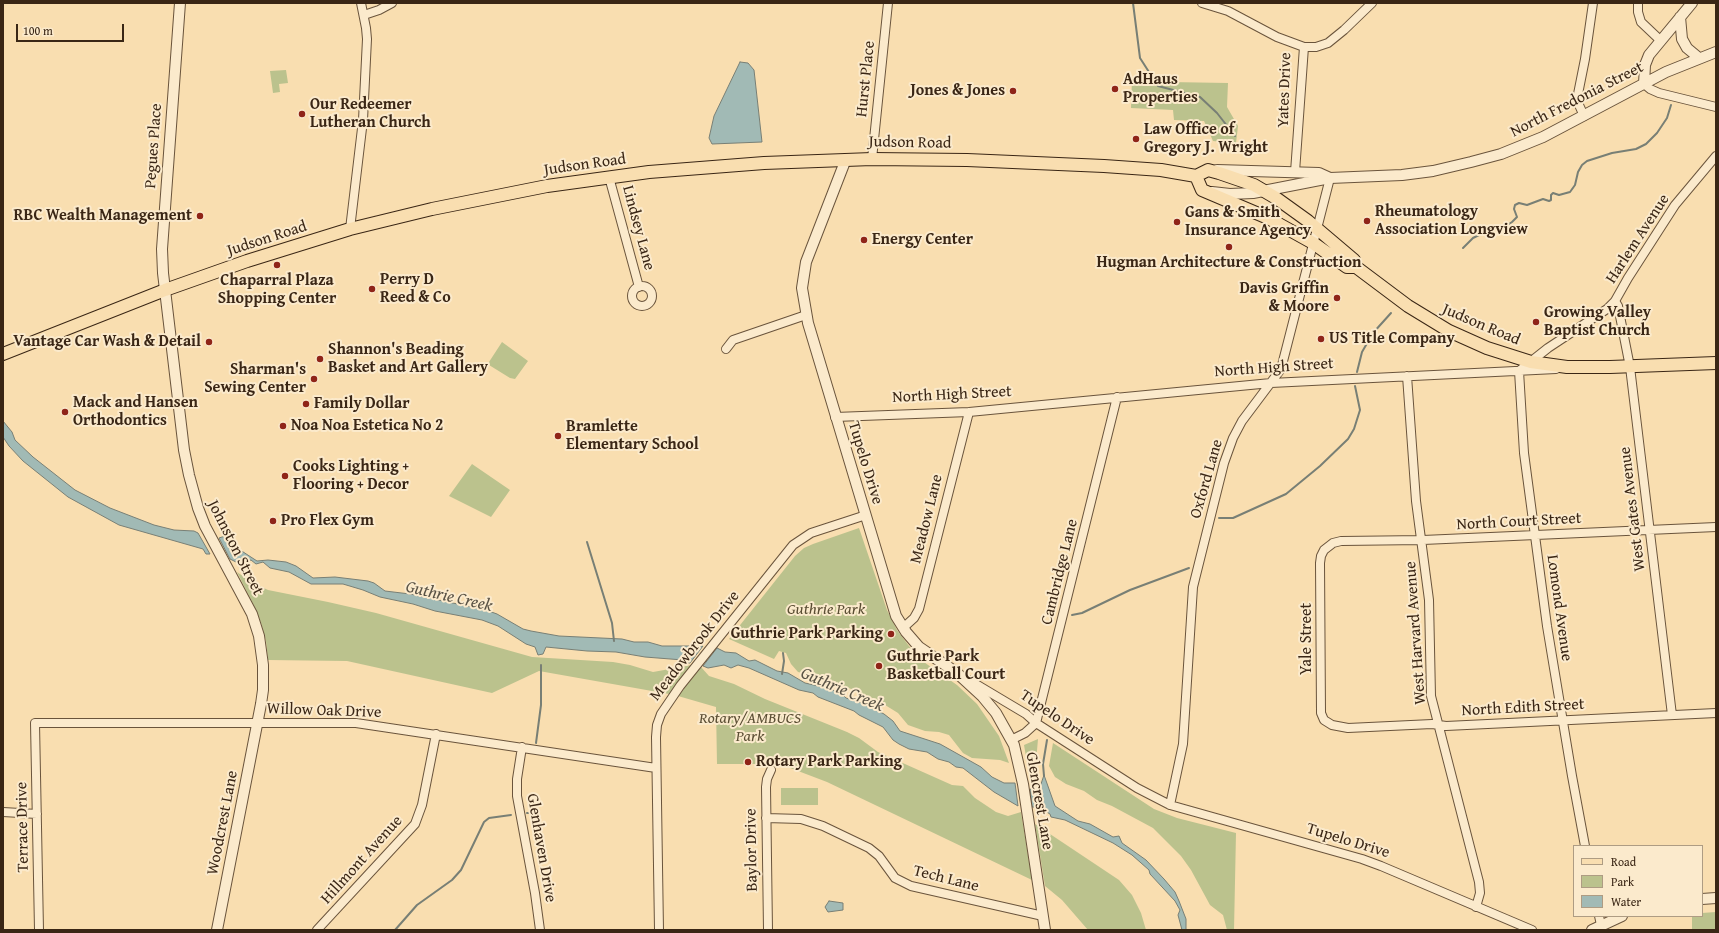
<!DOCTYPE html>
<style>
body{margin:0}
#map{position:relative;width:1719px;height:933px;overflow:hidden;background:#f9deb0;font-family:"Gentium Book Plus",serif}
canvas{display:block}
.frame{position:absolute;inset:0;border:4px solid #3a2615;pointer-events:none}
.legend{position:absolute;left:1573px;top:845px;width:130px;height:72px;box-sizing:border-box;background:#fbeacc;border:1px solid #ae9c83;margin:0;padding:5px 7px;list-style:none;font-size:12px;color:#3a2615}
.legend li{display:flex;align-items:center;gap:8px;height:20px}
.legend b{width:20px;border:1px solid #ae9c83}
.scale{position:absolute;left:16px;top:24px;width:108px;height:18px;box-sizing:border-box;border:2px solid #3a2615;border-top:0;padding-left:5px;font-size:12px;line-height:14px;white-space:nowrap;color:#3a2615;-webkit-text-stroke:3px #fbeacc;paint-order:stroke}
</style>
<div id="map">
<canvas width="1719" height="933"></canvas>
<div class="frame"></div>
<ul class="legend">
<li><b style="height:5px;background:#f9deb0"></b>Road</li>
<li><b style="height:11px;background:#bbc28d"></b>Park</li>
<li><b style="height:11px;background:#a1bab5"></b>Water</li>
</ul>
<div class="scale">100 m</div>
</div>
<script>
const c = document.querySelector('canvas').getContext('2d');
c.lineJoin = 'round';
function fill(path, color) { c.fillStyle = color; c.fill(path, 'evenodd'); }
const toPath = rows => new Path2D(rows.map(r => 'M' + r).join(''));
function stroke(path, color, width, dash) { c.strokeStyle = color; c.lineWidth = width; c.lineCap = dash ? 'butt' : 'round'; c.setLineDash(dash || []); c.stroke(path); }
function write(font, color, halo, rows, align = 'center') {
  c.font = font + ' "Gentium Book Plus",serif'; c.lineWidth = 4; c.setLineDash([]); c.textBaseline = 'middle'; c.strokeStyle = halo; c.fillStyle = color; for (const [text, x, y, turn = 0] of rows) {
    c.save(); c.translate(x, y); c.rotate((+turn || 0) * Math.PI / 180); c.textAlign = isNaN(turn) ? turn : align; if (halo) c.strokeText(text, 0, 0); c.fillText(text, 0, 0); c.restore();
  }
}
const green = toPath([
 [286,70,288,83,279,84,280,92,273,93,270,71],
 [1132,78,1169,82,1228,83,1227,107,1238,126,1236,143,1213,141,1204,121,1174,120,1173,110,1131,108],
 [502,342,528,361,515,379,510,378,489,365,489,362],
 [472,464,510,490,491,517,449,496],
 [859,528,887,610,897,630,918,658,957,685,977,704,999,736,1009,763,1000,760,972,758,963,753,949,735,939,732,925,731,908,725,898,713,877,700,844,686,812,675,798,672,791,664,786,653,779,651,774,659,729,639,795,556,804,548,813,544],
 [237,572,251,582,268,590,328,602,376,613,532,657,613,662,630,665,653,672,692,665,669,694,539,671,492,693,347,661,268,660,266,641,261,623,254,606],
 [701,667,709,676,734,684,765,699,847,732,859,738,878,752,952,785,963,786,975,798,996,812,1008,816,1021,812,1032,880,827,782,785,766,777,757,767,757,758,764,717,764,716,707,678,696],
 [1038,739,1035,774,1033,780,1030,780,1024,745],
 [1053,743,1154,809,1177,818,1236,833,1234,930,1227,930,1223,915,1210,905,1191,870,1181,856,1153,828,1112,806,1097,800,1084,791,1066,784,1055,777,1049,766],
 [781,788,818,788,818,805,781,805],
 [1035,824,1119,880,1132,895,1141,913,1146,930,1088,930,1062,900,1045,886],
 [1716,912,1716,930,1692,930,1692,916,1702,916,1702,913]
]);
const water = toPath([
 [740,62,748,63,754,70,762,142,712,144,709,138,714,116,740,62],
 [3,421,12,432,15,440,33,457,75,490,110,508,154,525,174,530,194,531,198,533,210,554,206,554,203,549,119,525,68,497,23,461,9,446,3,437,3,421],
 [225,536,234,546,257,561,268,560,286,562,296,566,313,578,335,577,368,581,374,583,385,591,410,594,486,610,497,614,523,629,531,631,559,636,622,639,634,642,648,642,662,646,703,646,690,663,684,663,683,660,645,657,616,652,587,651,546,647,543,654,538,655,535,647,526,644,498,626,482,620,435,611,413,604,380,597,363,590,343,584,311,584,289,572,270,568,263,562,256,564,251,560,240,564,230,559,219,538,225,536],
 [717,648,725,652,736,653,749,661,755,660,777,671,788,673,805,683,827,688,841,693,846,698,862,703,884,714,893,721,900,731,940,744,981,767,992,777,1004,783,1015,783,1018,806,994,792,963,768,956,767,949,762,938,759,927,752,909,749,899,744,893,740,883,727,859,715,854,711,818,697,813,693,799,690,749,668,738,665,731,668,724,665,708,668,703,666,717,648],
 [1044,775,1055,806,1078,821,1090,824,1113,837,1119,836,1122,843,1146,860,1164,879,1175,892,1179,901,1186,919,1186,930,1182,930,1178,915,1180,910,1175,901,1150,874,1149,870,1132,855,1113,843,1065,820,1051,817,1050,814,1038,807,1032,807,1030,789,1039,790,1044,775],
 [829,901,843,903,843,910,828,912,825,907,829,901]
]);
const stream = toPath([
 [1133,3,1140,58,1158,86,1200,97,1217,113,1235,136],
 [1463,248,1473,238,1487,231,1501,225,1506,226,1512,222,1517,217,1514,209,1515,205,1519,203,1527,205,1543,199,1549,201,1551,200,1551,195,1553,193,1559,195,1570,192,1575,185,1578,172,1582,165,1587,161,1612,153,1636,149,1646,144,1657,133,1667,118,1671,105],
 [1357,372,1362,352,1373,333,1391,313],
 [1219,518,1233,518,1286,494,1320,466,1348,439,1354,429,1360,410,1355,386],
 [587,542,612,623,614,641],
 [1072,615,1082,613,1130,590,1189,568],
 [782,674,784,661,783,653],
 [536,743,541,705,541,665],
 [1044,776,1043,764,1047,740],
 [527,813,531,813,530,804],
 [395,930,417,905,452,880,461,870,484,822,489,818,511,815]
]);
const minor = toPath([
 [1202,3,1228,11,1277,37,1304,47,1295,172],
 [1638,3,1638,12,1641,22,1660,40],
 [364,15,379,10,392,3],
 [1304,47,1316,47,1328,43,1344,30,1372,3],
 [1644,84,1650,89,1659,93,1716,107],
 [1584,116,1579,105,1578,94,1585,59,1593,3],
 [872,159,888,3],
 [609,177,639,287],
 [350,229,363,120,367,39,366,28,361,3],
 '632 296a10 10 0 1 1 20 0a10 10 0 1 1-20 0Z',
 [1615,301,1618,306,1630,367,1672,715],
 [726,349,733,340,806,315],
 [1407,376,1416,501,1429,600,1431,696,1479,882,1480,893,1476,907],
 [835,417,969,412,1271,383,1556,369],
 [1716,527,1423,540,1341,541,1333,543,1324,550,1321,556,1320,563,1321,713,1324,720,1332,725,1348,728,1432,724,1446,726,1716,713],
 [903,628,914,618,919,609,969,412],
 [969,680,1026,714,1036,723,1137,788,1170,805,1362,859,1381,866,1532,930],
 [1011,740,1025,733,1036,723,1117,397],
 [522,747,517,779,517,796,535,893,540,930],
 [1170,805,1183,744,1193,587,1224,463,1233,438,1242,421,1281,369,1330,178],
 [3,812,37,814],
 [766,818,801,819,823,826,869,848,879,856,895,878,911,886,1043,916],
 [1585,846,1572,776,1547,626,1524,453,1519,371,1548,348,1607,309,1615,301,1628,278,1675,205,1716,156],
 [1599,916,1601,925],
 [39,930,35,723,356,723,656,768],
 [317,930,415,824,422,805,436,734],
 [659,930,656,737,657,725,661,714,680,686,793,545,811,533,866,515],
 [768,930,766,787,767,779,771,770]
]);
const tertiary = toPath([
 [180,3,162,249,163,273,184,450,189,475,198,508,205,526,252,614,259,636,263,665,263,690,261,704,217,930],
 [1680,17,1682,39,1687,48,1699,58],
 [1644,84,1645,65,1649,55,1692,3],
 [846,159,806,262,802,288,808,323,896,616,906,632,919,647,957,673,982,696,996,713,1014,745,1023,784,1045,930],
 [1217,170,1319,173,1330,178],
 [1212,192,1230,194,1253,193,1330,178,1402,175,1433,171,1471,162,1501,154,1543,137,1666,72,1716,52],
 [1702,899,1716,898],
 [1592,930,1622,916]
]);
const primary = toPath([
 [1196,176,1202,190,1268,218,1313,243,1347,267,1356,267],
 [3,354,165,290,247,261,350,229,432,209,547,186,649,172,764,163,872,159,967,160,1104,166,1161,170,1196,176,1208,170,1219,173,1254,185,1276,198,1308,221,1354,260,1356,267,1408,306,1449,331,1487,348,1531,362,1567,367,1610,367,1716,363]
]);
const markers = [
 [1115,89,4,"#8f2418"],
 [1013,91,4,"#8f2418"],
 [302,114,4,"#8f2418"],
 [1136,139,4,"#8f2418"],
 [200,216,4,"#8f2418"],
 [1367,221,4,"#8f2418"],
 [1177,222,4,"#8f2418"],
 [864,240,4,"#8f2418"],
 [1229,247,4,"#8f2418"],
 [277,265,4,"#8f2418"],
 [372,289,4,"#8f2418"],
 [1337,298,4,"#8f2418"],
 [1536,322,4,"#8f2418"],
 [1321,339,4,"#8f2418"],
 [209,342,4,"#8f2418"],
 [320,359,4,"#8f2418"],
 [314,379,4,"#8f2418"],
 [306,404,4,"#8f2418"],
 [65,412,4,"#8f2418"],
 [283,426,4,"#8f2418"],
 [558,436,4,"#8f2418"],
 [285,476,4,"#8f2418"],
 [273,521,4,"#8f2418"],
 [891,634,4,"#8f2418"],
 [879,666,4,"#8f2418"],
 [748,762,4,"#8f2418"]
];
const streetNames = [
 ["Hurst Place",866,79,-84],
 ["Yates Drive",1285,90,-88],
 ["North Fredonia Street",1577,100,-27],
 ["Judson Road",910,143,1],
 ["Pegues Place",154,146,-86],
 ["Judson Road",585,165,-8],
 ["Lindsey Lane",638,228,75],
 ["Judson Road",267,239,-18],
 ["Harlem Avenue",1638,239,-57],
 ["Judson Road",1481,325,23],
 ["North High Street",1274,368,-4],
 ["North High Street",952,395,-3],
 ["Tupelo Drive",865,463,73],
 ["Oxford Lane",1207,479,-74],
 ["West Gates Avenue",1633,509,-97],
 ["Meadow Lane",927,519,-76],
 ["North Court Street",1519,522,-3],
 ["Johnston Street",235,548,63],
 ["Cambridge Lane",1060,572,-76],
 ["Lomond Avenue",1559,608,82],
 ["West Harvard Avenue",1416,633,-94],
 ["Yale Street",1307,639,-90],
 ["Meadowbrook Drive",695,646,-52],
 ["North Edith Street",1523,708,-3],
 ["Willow Oak Drive",324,711,2],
 ["Tupelo Drive",1057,718,34],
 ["Glencrest Lane",1039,801,80],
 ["Woodcrest Lane",223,823,-79],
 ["Terrace Drive",23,827,-91],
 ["Tupelo Drive",1348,841,17],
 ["Glenhaven Drive",541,848,80],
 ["Baylor Drive",752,850,-91],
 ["Hillmont Avenue",362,860,-48],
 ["Tech Lane",946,879,14]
];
const poiNames = [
 ["AdHaus",1123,80],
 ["Properties",1123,98],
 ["Jones & Jones",1005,91,"right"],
 ["Our Redeemer",310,105],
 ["Lutheran Church",310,123],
 ["Law Office of",1144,130],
 ["Gregory J. Wright",1144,148],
 ["Rheumatology",1375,212],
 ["Association Longview",1375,230],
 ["Gans & Smith",1185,213],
 ["Insurance Agency",1185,231],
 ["RBC Wealth Management",192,216,"right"],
 ["Energy Center",872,240],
 ["Hugman Architecture & Construction",1229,263,"center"],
 ["Perry D",380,280],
 ["Reed & Co",380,298],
 ["Chaparral Plaza",277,281,"center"],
 ["Shopping Center",277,299,"center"],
 ["Davis Griffin",1329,289,"right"],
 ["& Moore",1329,307,"right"],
 ["Growing Valley",1544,313],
 ["Baptist Church",1544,331],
 ["US Title Company",1329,339],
 ["Vantage Car Wash & Detail",201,342,"right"],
 ["Shannon's Beading",328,350],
 ["Basket and Art Gallery",328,368],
 ["Sharman's",306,370,"right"],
 ["Sewing Center",306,388,"right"],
 ["Mack and Hansen",73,403],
 ["Orthodontics",73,421],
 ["Family Dollar",314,404],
 ["Noa Noa Estetica No 2",291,426],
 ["Bramlette",566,427],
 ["Elementary School",566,445],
 ["Cooks Lighting +",293,467],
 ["Flooring + Decor",293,485],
 ["Pro Flex Gym",281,521],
 ["Guthrie Park Parking",883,634,"right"],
 ["Guthrie Park",887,657],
 ["Basketball Court",887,675],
 ["Rotary Park Parking",756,762]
];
const parkNames = [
 ["Guthrie Park",826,610],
 ["Rotary/AMBUCS",750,719],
 ["Park",750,737]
];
const waterNames = [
 ["Guthrie Creek",449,597,13],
 ["Guthrie Creek",842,690,23]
];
fill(green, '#bbc28d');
fill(water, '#a1bab5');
stroke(water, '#787f75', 1);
stroke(stream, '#787f75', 2);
stroke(minor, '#6a543c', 10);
stroke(tertiary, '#6a543c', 12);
stroke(primary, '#3a2615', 14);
stroke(minor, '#fbeacc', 8);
stroke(tertiary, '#fbeacc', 10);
stroke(primary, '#f9deb0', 12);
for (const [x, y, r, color] of markers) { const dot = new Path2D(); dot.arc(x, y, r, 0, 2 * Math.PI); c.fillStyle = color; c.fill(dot); stroke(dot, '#fbeacc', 1.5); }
write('16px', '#3a2615', '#fbeacc', streetNames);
write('bold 16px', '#3a2615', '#fbeacc', poiNames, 'left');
write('italic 16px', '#5a4d33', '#fbeacc', parkNames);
write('italic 17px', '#595245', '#fbeacc', waterNames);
</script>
